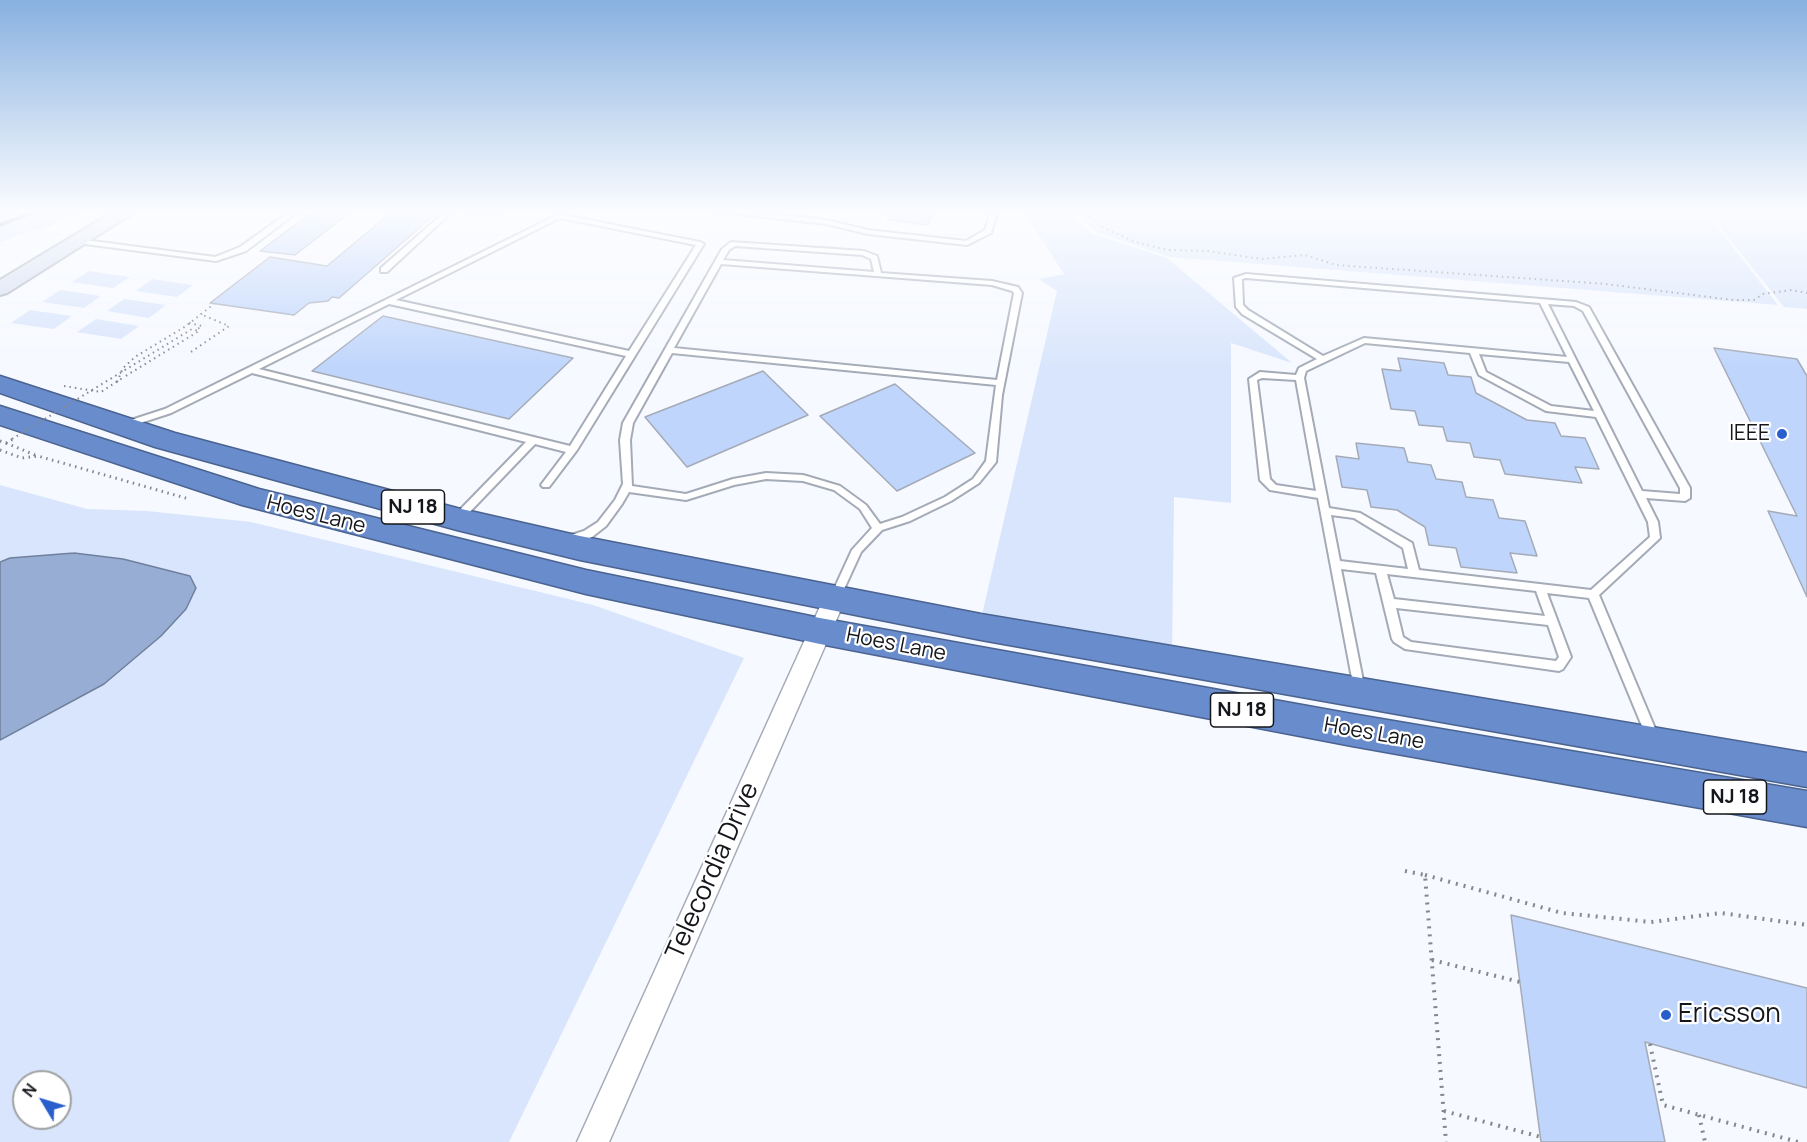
<!DOCTYPE html>
<style>
body{margin:0}
#map{position:relative;width:1807px;height:1142px;overflow:hidden;background:#f6f9ff;font-family:Manrope,sans-serif}
canvas{display:block}
.north{position:absolute;left:12px;top:1070px;width:60px;height:60px;box-sizing:border-box;background:#fff;border:2px solid #a1a2a4;border-radius:50%;rotate:308deg;font-size:16px;font-weight:700;line-height:24px;text-align:center;color:#14161b}
.north::after{content:'';display:block;margin:auto;width:21px;height:27px;background:#285fcc;clip-path:polygon(50% 0,100% 100%,50% 72%,0 100%)}
</style>
<div id="map">
<canvas width="1807" height="1142"></canvas>
<div class="north">N</div>
</div>
<script>
const c = document.querySelector('canvas').getContext('2d');
c.lineJoin = 'round';
function fill(path, color) { c.fillStyle = color; c.fill(path, 'evenodd'); }
const toPath = rows => new Path2D(rows.map(r => 'M' + r).join(''));
function stroke(path, color, width, dash) { c.strokeStyle = color; c.lineWidth = width; c.lineCap = dash ? 'butt' : 'round'; c.setLineDash(dash || []); c.stroke(path); }
function write(font, color, halo, rows, align = 'center') {
  c.font = font + ' Manrope,sans-serif'; c.lineWidth = 4.5; c.setLineDash([]); c.textBaseline = 'middle'; c.strokeStyle = halo; c.fillStyle = color; for (const [text, x, y, turn = 0] of rows) {
    c.save(); c.translate(x, y); c.rotate((+turn || 0) * Math.PI / 180); c.textAlign = isNaN(turn) ? turn : align; if (halo) c.strokeText(text, 0, 0); c.fillText(text, 0, 0); c.restore();
  }
}
const green = toPath([
 [0,210,84,210,44,229,20,234,0,243],
 [1023,210,1065,210,1091,233,1167,258,1292,363,1231,343,1231,503,1174,497,1172,654,981,619,1057,291,1039,279,1064,274],
 [1072,210,1704,210,1778,305,1170,257,1096,232],
 [1706,210,1807,210,1807,309,1784,307],
 [89,271,130,277,113,288,72,282],
 [152,279,193,285,177,297,136,291],
 [60,290,101,296,84,308,42,302],
 [124,299,166,305,149,318,107,311],
 [30,310,72,316,54,329,11,323],
 [96,319,139,326,121,339,77,332],
 [0,485,87,509,147,511,251,522,593,605,744,658,509,1142,0,1142,0,740,104,684,10,558,0,562],
 [24,1082,60,1082,60,1118,24,1118]
]);
const water = toPath([
 [74,553,123,559,190,576,196,588,186,609,161,636,104,684,0,740,0,562,10,558,74,553]
]);
const stream = toPath([
 [0,225,38,210]
]);
const building = toPath([
 [315,210,353,210,295,255,260,251,315,210],
 [394,210,440,210,339,298,332,297,328,301,309,303,294,315,210,303,270,257,327,266,394,210],
 [888,210,934,210,928,225,888,220,888,210],
 [383,316,573,358,509,419,312,371,383,316],
 [1714,348,1797,359,1807,376,1807,597,1768,511,1797,516,1714,348],
 [1398,358,1444,363,1448,375,1471,377,1476,393,1527,420,1555,423,1561,436,1585,438,1599,469,1575,467,1582,483,1505,474,1500,460,1474,457,1470,443,1447,441,1443,427,1419,425,1415,411,1391,409,1382,369,1401,371,1398,358],
 [763,371,808,415,687,467,645,417,763,371],
 [895,384,975,453,897,491,820,416,895,384],
 [1356,443,1404,448,1408,462,1431,465,1436,479,1462,482,1466,497,1493,500,1499,518,1525,521,1537,556,1510,553,1517,573,1461,567,1456,548,1429,545,1425,527,1397,510,1371,507,1367,490,1342,487,1336,456,1359,459,1356,443],
 [1511,915,1807,988,1807,1088,1645,1042,1665,1142,1541,1142,1511,915]
]);
const pathFar2 = toPath([
 [1080,210,1104,228,1135,242,1168,250,1208,251,1261,259,1305,255,1336,265,1606,284,1733,300,1754,300,1763,294,1792,290,1807,293],
 [189,323,202,326,196,330],
 [191,352,229,326,200,314],
 [117,382,123,368,135,357,186,326,214,304],
 [64,386,101,392,124,377]
]);
const pathFar1 = toPath([
 [6,443,35,455],
 [0,450,22,458,38,456,189,499]
]);
const path = toPath([
 [1405,871,1425,875,1446,1142],
 [1425,875,1562,913,1651,922,1721,913,1807,925],
 [1432,960,1520,982],
 [1650,1044,1663,1105,1798,1142],
 [1444,1111,1541,1137],
 [1699,1115,1705,1142]
]);
const lane = toPath([
 [292,210,300,210,246,251,216,261,77,243,73,241,77,239,215,257,240,247,292,210],
 [447,210,454,210,387,272,381,272,381,268,447,210],
 [465,210,505,210,502,212,468,212,465,210],
 [717,210,740,210,826,220,868,230,966,241,985,230,991,210,998,210,991,233,967,245,868,234,826,224,720,212,717,210],
 [559,214,700,242,704,244,577,450,549,487,543,487,541,485,566,452,535,444,461,521,453,521,452,519,453,517,526,442,252,373,171,413,128,427,123,424,125,422,165,409,559,214],
 [560,218,696,245,629,351,396,300,560,218],
 [389,304,626,356,570,446,259,369,389,304],
 [731,242,864,251,877,256,881,273,992,281,1018,287,1022,293,1002,395,996,462,979,483,951,501,910,521,882,530,861,552,839,600,838,603,834,604,830,603,829,600,852,550,872,528,860,509,834,490,803,481,766,479,734,485,686,500,629,492,622,504,606,526,592,537,569,544,564,540,565,537,584,531,598,522,615,500,623,484,620,440,623,423,722,249,731,242],
 [735,246,862,255,871,259,874,272,723,260,729,250,735,246],
 [721,264,992,285,1012,291,1014,293,997,380,674,348,721,264],
 [672,353,996,385,986,461,973,479,945,497,902,517,880,524,866,505,840,486,803,475,766,473,733,479,686,494,632,486,630,440,633,423,672,353],
 [1246,274,1576,302,1589,307,1690,488,1690,498,1685,501,1646,498,1658,522,1660,538,1599,595,1659,738,1657,742,1653,743,1649,742,1647,738,1589,598,1547,593,1571,657,1563,669,1559,671,1405,649,1394,642,1392,639,1376,573,1341,569,1365,691,1363,694,1359,696,1355,694,1318,498,1270,490,1260,480,1249,379,1260,372,1296,375,1299,368,1317,359,1242,314,1236,307,1234,278,1246,274],
 [1246,278,1540,303,1567,357,1364,338,1323,356,1248,310,1243,305,1242,279,1246,278],
 [1548,304,1574,306,1583,311,1680,488,1680,494,1642,491,1548,304],
 [1365,343,1470,353,1479,375,1546,411,1596,417,1648,522,1650,537,1591,590,1419,570,1412,543,1360,513,1329,508,1304,378,1306,371,1365,343],
 [1479,354,1569,362,1594,411,1551,406,1486,372,1479,354],
 [1262,378,1296,380,1316,491,1276,485,1270,479,1257,380,1262,378],
 [1331,515,1354,518,1403,548,1408,569,1340,561,1331,515],
 [1387,574,1536,591,1545,616,1394,599,1387,574],
 [1396,608,1548,625,1559,657,1556,661,1411,642,1403,637,1396,608]
]);
const street = toPath([
 [834,592,842,594,845,600,609,1142,577,1142,823,600,826,594,834,592]
]);
const secondary = toPath([
 [116,210,138,210,7,293,0,295,0,280,116,210]
]);
const highway = toPath([
 [0,376,175,433,457,508,580,536,981,614,1807,753,1807,787,981,640,580,560,457,530,155,447,0,393,0,376],
 [0,406,259,489,586,570,820,618,1352,714,1807,791,1807,827,1352,746,820,644,586,594,242,505,0,425,0,406]
]);
const pathBridgeFar1 = toPath([
 [12,439,192,329,199,331,124,377]
]);
const pathBridge = toPath([
 [0,441,6,443,15,438]
]);
const markers = [
 [1782,434,6,"#285fcc"],
 [1666,1015,6,"#285fcc"]
];
const shields = [
 [413,507,63],
 [1242,710,63],
 [1735,797,63]
];
const shieldNames = [
 ["NJ 18",413,507],
 ["NJ 18",1242,710],
 ["NJ 18",1735,797]
];
const poiNames = [
 ["IEEE",1770,434]
];
const streetNames = [
 ["Hoes Lane",316,515,14],
 ["Hoes Lane",896,645,11],
 ["Hoes Lane",1374,734,10]
];
const nearStreetnames = [
 ["Telecordia Drive",713,871,-66]
];
const nearPoinames = [
 ["Ericsson",1678,1015]
];
fill(green, '#d8e5fc');
fill(water, '#98add3');
stroke(water, '#70809c', 1.5);
stroke(stream, '#70809c', 4);
fill(building, '#bfd5fc');
stroke(building, '#a4abb7', 1.5);
stroke(lane, '#a4abb7', 4);
stroke(street, '#a4abb7', 3);
stroke(secondary, '#a4abb7', 4);
stroke(highway, '#4b638f', 3);
stroke(pathFar2, '#84878c', 2, [1.5, 4]);
stroke(pathFar1, '#84878c', 3, [1.5, 4.5]);
stroke(path, '#84878c', 4, [2, 6]);
fill(lane, '#fff');
fill(street, '#fff');
fill(secondary, '#d2dcf0');
fill(highway, '#698ccd');
stroke(pathBridgeFar1, '#84878c', 2, [1.5, 4]);
stroke(pathBridge, '#84878c', 3, [1.5, 4.5]);
const sky = c.createLinearGradient(0, 0, 0, 370);
sky.addColorStop(0, '#88b1e0');
sky.addColorStop(0.57, '#fbfcff');
sky.addColorStop(1, '#fbfcff00');
c.fillStyle = sky;
c.fillRect(0, 0, 1807, 370);
for (const [x, y, r, color] of markers) { const dot = new Path2D(); dot.arc(x, y, r, 0, 2 * Math.PI); c.fillStyle = color; c.fill(dot); stroke(dot, '#fff', 2); }
for (const [x, y, w] of shields) { const box = new Path2D(); box.roundRect(x - w / 2, y - 17, w, 34, 4.5); c.fillStyle = '#fff'; c.fill(box); stroke(box, '#14161b', 1.5); }
write('bold 20px', '#14161b', null, shieldNames);
write('21px', '#14161b', '#fff', poiNames, 'right');
write('21px', '#14161b', '#fff', streetNames);
write('26px', '#14161b', '#fff', nearStreetnames);
write('26px', '#14161b', '#fff', nearPoinames, 'left');
</script>
